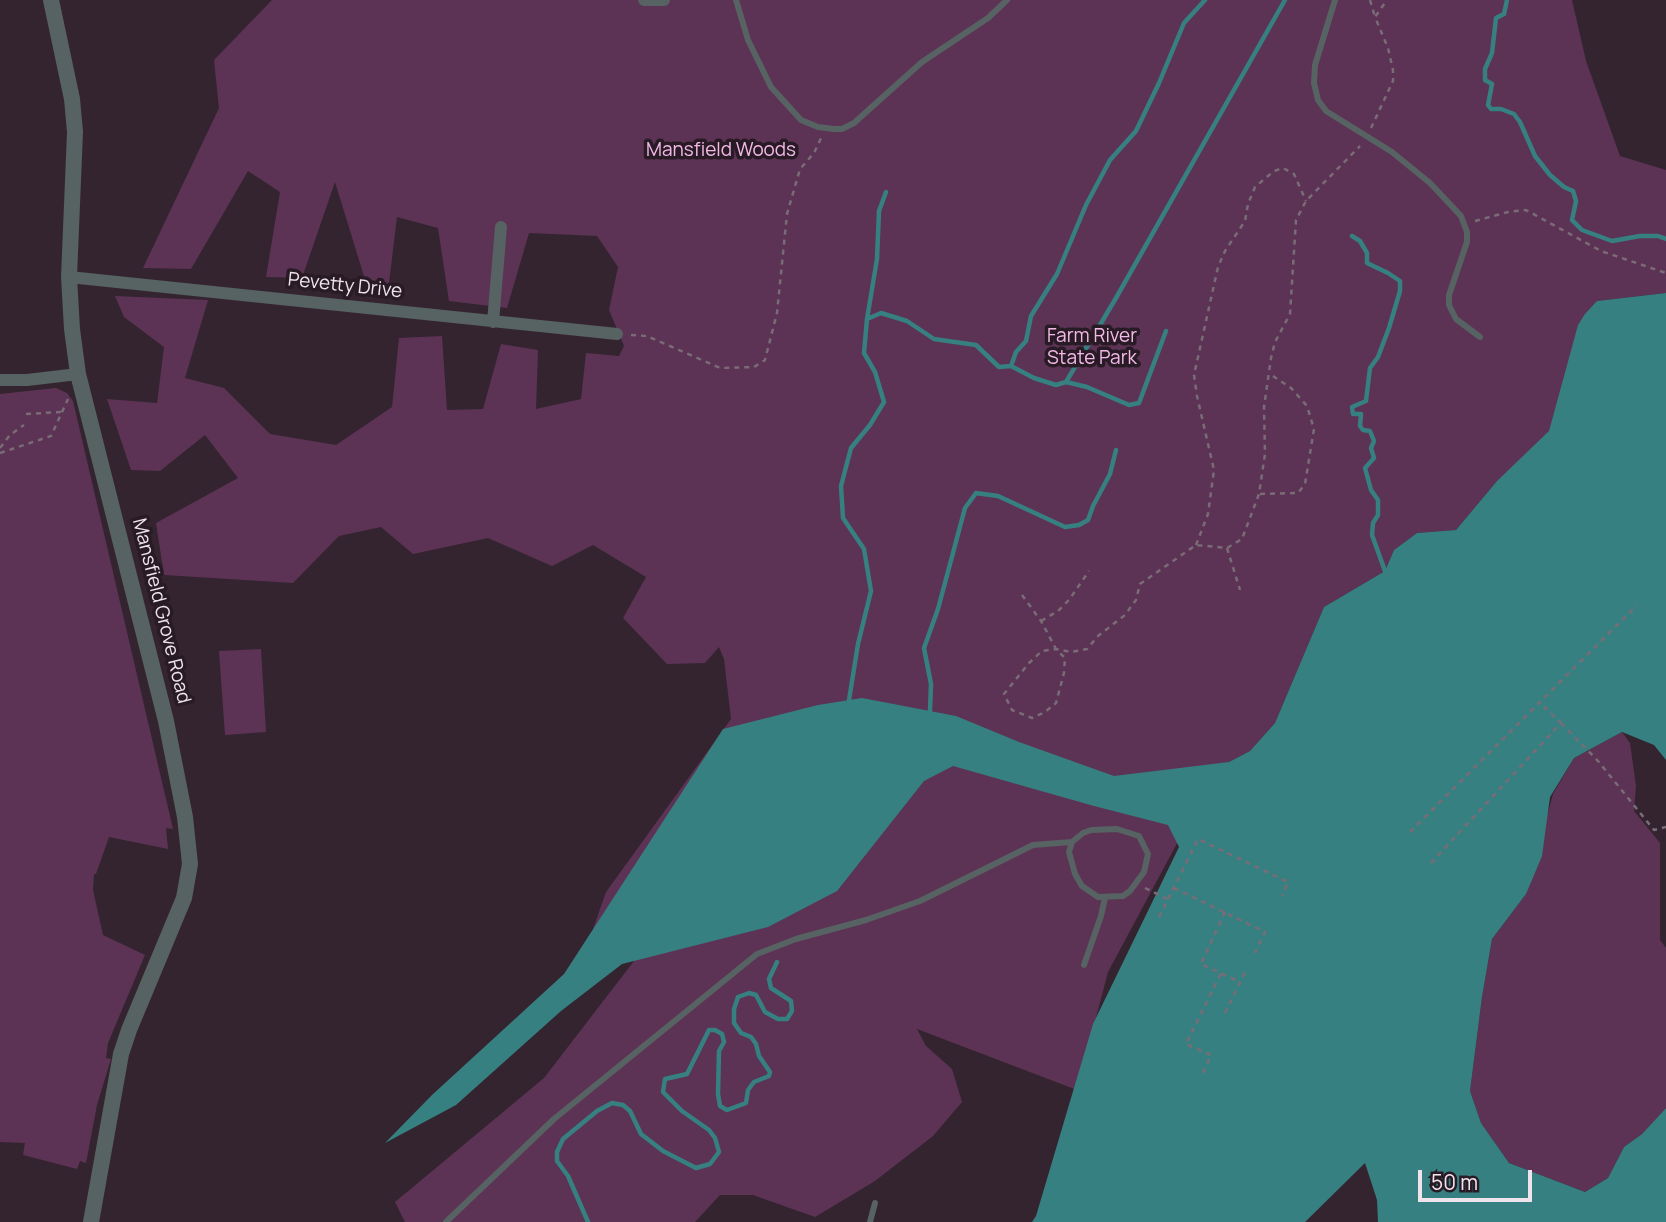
<!DOCTYPE html>
<style>
body{margin:0}
#map{position:relative;width:1666px;height:1222px;overflow:hidden;background:#342430;font-family:Manrope,sans-serif}
canvas{display:block}
.scale{position:absolute;left:1418px;top:1170px;width:114px;height:32px;box-sizing:border-box;border:4px solid #efe4ec;border-top:0;padding-left:9px;font-size:21px;line-height:24px;white-space:nowrap;color:#efe4ec;-webkit-text-stroke:5px #291b26;paint-order:stroke}
</style>
<div id="map">
<canvas width="1666" height="1222"></canvas>
<div class="scale">50 m</div>
</div>
<script>
const c = document.querySelector('canvas').getContext('2d');
c.lineJoin = 'round';
function fill(path, color) { c.fillStyle = color; c.fill(path, 'evenodd'); }
const toPath = rows => new Path2D(rows.map(r => 'M' + r).join(''));
function stroke(path, color, width, dash) { c.strokeStyle = color; c.lineWidth = width; c.lineCap = dash ? 'butt' : 'round'; c.setLineDash(dash || []); c.stroke(path); }
function write(font, color, halo, rows, align = 'center') {
  c.font = font + ' Manrope,sans-serif'; c.lineWidth = 7; c.setLineDash([]); c.textBaseline = 'middle'; c.strokeStyle = halo; c.fillStyle = color; for (const [text, x, y, turn = 0] of rows) {
    c.save(); c.translate(x, y); c.rotate((+turn || 0) * Math.PI / 180); c.textAlign = isNaN(turn) ? turn : align; if (halo) c.strokeText(text, 0, 0); c.fillText(text, 0, 0); c.restore();
  }
}
const green = toPath([
 [272,0,1572,0,1586,61,1620,156,1666,170,1666,293,1597,301,1550,433,1497,481,1456,530,1417,533,1394,550,1385,571,1324,607,1275,723,1250,751,1229,762,1182,834,1108,972,1077,1090,917,1029,926,1046,952,1069,962,1102,933,1136,875,1181,815,1217,753,1195,720,1195,695,1222,405,1222,395,1202,544,1078,634,961,593,929,606,892,731,719,724,659,719,647,705,663,667,664,623,618,646,577,593,545,552,566,488,538,413,554,381,527,339,536,293,583,164,575,156,523,238,478,205,435,160,471,131,470,107,399,157,403,164,347,124,317,115,296,208,300,185,378,224,388,270,434,336,445,392,407,399,338,442,336,447,410,483,409,501,344,538,350,536,409,581,399,586,353,619,356,624,346,609,310,618,267,597,236,529,233,507,308,449,301,438,228,397,217,389,283,371,299,335,182,302,278,266,277,280,192,248,171,191,269,143,268,219,108,214,60],
 [56,388,67,393,73,401,173,829,166,828,168,849,109,837,96,874,94,874,93,890,103,935,145,955,108,1043,106,1058,111,1059,97,1105,86,1163,80,1161,77,1169,23,1155,25,1143,0,1142,0,394],
 [261,649,266,732,225,735,219,651],
 [1622,732,1630,743,1636,786,1634,811,1660,843,1660,940,1666,948,1666,1108,1642,1134,1624,1147,1608,1178,1585,1192,1509,1163,1481,1123,1470,1091,1482,997,1492,939,1526,894,1553,794,1574,758]
]);
const water = toPath([
 [1666,293,1666,760,1654,745,1622,732,1574,758,1550,797,1542,856,1526,894,1492,939,1482,997,1470,1091,1481,1123,1509,1163,1585,1192,1608,1178,1624,1147,1642,1134,1666,1108,1666,1222,1378,1222,1377,1200,1365,1163,1305,1222,1032,1222,1036,1216,1093,1024,1179,847,1168,825,1094,806,953,766,924,781,837,891,768,927,622,964,561,1011,456,1105,385,1143,432,1095,564,974,723,729,818,705,862,698,956,716,1019,742,1114,776,1229,762,1250,751,1275,723,1324,607,1385,571,1394,550,1417,533,1456,530,1497,481,1549,431,1578,325,1585,314,1597,301]
]);
const stream = toPath([
 [1507,0,1504,14,1496,18,1492,53,1485,69,1485,80,1492,84,1488,105,1491,109,1501,109,1514,114,1520,122,1535,156,1550,175,1564,187,1573,191,1576,201,1572,220,1582,230,1612,241,1640,236,1658,236,1666,239],
 [1352,236,1360,241,1367,253,1367,263,1388,273,1400,281,1400,291,1389,328,1378,357,1370,368,1366,401,1352,407,1353,414,1361,414,1360,426,1363,430,1370,431,1374,441,1371,448,1374,458,1365,468,1371,490,1378,500,1378,515,1373,523,1372,535,1385,571],
 [867,319,877,259,879,211,886,192],
 [1011,366,1034,378,1056,385,1066,382,1116,298,1285,0],
 [1066,382,1087,387,1129,405,1139,403,1166,331],
 [849,700,858,644,871,591,864,549,843,518,841,486,851,448,870,425,884,402,875,372,864,353,867,319,881,313,907,321,934,339,976,345,999,367,1011,366,1016,352,1026,341,1031,316,1057,274,1086,205,1110,160,1136,131,1159,83,1184,23,1205,0],
 [930,711,931,684,924,648,938,609,965,508,976,493,998,496,1065,527,1079,525,1088,520,1093,506,1110,474,1116,450],
 [588,1222,568,1176,557,1161,557,1152,563,1139,597,1111,612,1103,623,1105,630,1111,641,1134,663,1151,696,1168,710,1164,719,1152,715,1138,709,1130,682,1111,663,1092,665,1079,687,1074,709,1030,715,1030,722,1034,724,1042,719,1051,718,1094,720,1106,727,1110,746,1103,748,1090,754,1082,769,1076,770,1072,759,1056,756,1044,751,1037,741,1033,734,1023,734,1009,738,997,749,993,756,995,765,1012,778,1019,787,1019,792,1011,791,1001,771,988,769,979,777,962]
]);
const path = toPath([
 [1370,0,1375,17],
 [1371,128,1393,81,1393,70,1388,48,1375,17,1387,0],
 [1475,221,1508,212,1526,210,1601,251,1666,273],
 [631,335,647,336,720,368,754,367,765,360,777,313,787,214,800,169,814,153,822,136],
 [26,414,61,412],
 [0,448,10,435,24,425],
 [0,453,51,436,68,399],
 [1260,494,1298,493,1305,484,1314,429,1307,406,1291,388,1270,374],
 [1196,545,1208,514,1214,470,1197,396,1194,375,1218,267,1225,251,1245,221,1248,204,1255,187,1274,171,1283,168,1294,174,1306,201],
 [1227,548,1240,590],
 [1022,595,1041,621,1056,649,1065,658,1064,673,1056,703,1045,712,1032,718,1012,710,1004,694,1029,663,1042,651,1056,649,1071,652,1087,649,1098,636,1125,615,1136,600,1140,584,1196,545,1227,548,1242,539,1259,494,1265,454,1264,407,1271,358,1275,342,1290,314,1296,220,1306,201,1360,146],
 [1041,621,1058,611,1069,600,1089,571],
 [1561,723,1598,761,1654,830,1666,827],
 [1410,832,1637,605],
 [1431,863,1561,723,1540,703],
 [1145,888,1167,899],
 [1174,888,1265,932,1255,953],
 [1225,912,1201,964,1240,982],
 [1159,917,1198,839,1288,882,1282,896],
 [1225,1013,1247,968],
 [1203,1073,1211,1055,1186,1044,1221,973]
]);
const service = toPath([
 [736,0,748,40,771,87,801,120,818,127,834,129,842,129,854,123,922,62,988,18,1007,0],
 [1335,0,1315,65,1314,83,1318,100,1326,111,1392,152,1430,183,1461,216,1467,232,1467,242,1449,295,1449,305,1456,319,1480,337],
 [1084,965,1101,916,1105,898],
 [446,1222,554,1119,757,954,796,939,866,920,920,901,1033,845,1072,842,1083,833,1091,830,1117,829,1139,836,1148,854,1144,872,1130,891,1123,896,1098,897,1082,886,1075,874,1069,852,1072,842],
 [870,1222,875,1203]
]);
const minor = toPath([
 [644,0,664,0],
 [69,277,617,334],
 [493,322,501,227],
 [0,380,27,380,78,374]
]);
const tertiary = toPath([
 [51,0,72,99,75,132,69,277,72,329,78,374,166,721,185,817,190,864,184,898,129,1030,121,1054,91,1222]
]);
const parkNames = [
 ["Mansfield Woods",721,151],
 ["Farm River",1092,337],
 ["State Park",1092,359]
];
const streetNames = [
 ["Pevetty Drive",345,286,6],
 ["Mansfield Grove Road",161,611,76]
];
fill(green, '#5c3354');
fill(water, '#378081');
stroke(stream, '#378081', 4.5);
stroke(path, '#7a6c76', 2.5, [5, 5]);
stroke(service, '#576262', 6);
stroke(minor, '#576262', 12);
stroke(tertiary, '#576262', 16);
write('19px', '#f4b9e7', '#291b26', parkNames);
write('19px', '#efe4ec', '#291b26', streetNames);
</script>
